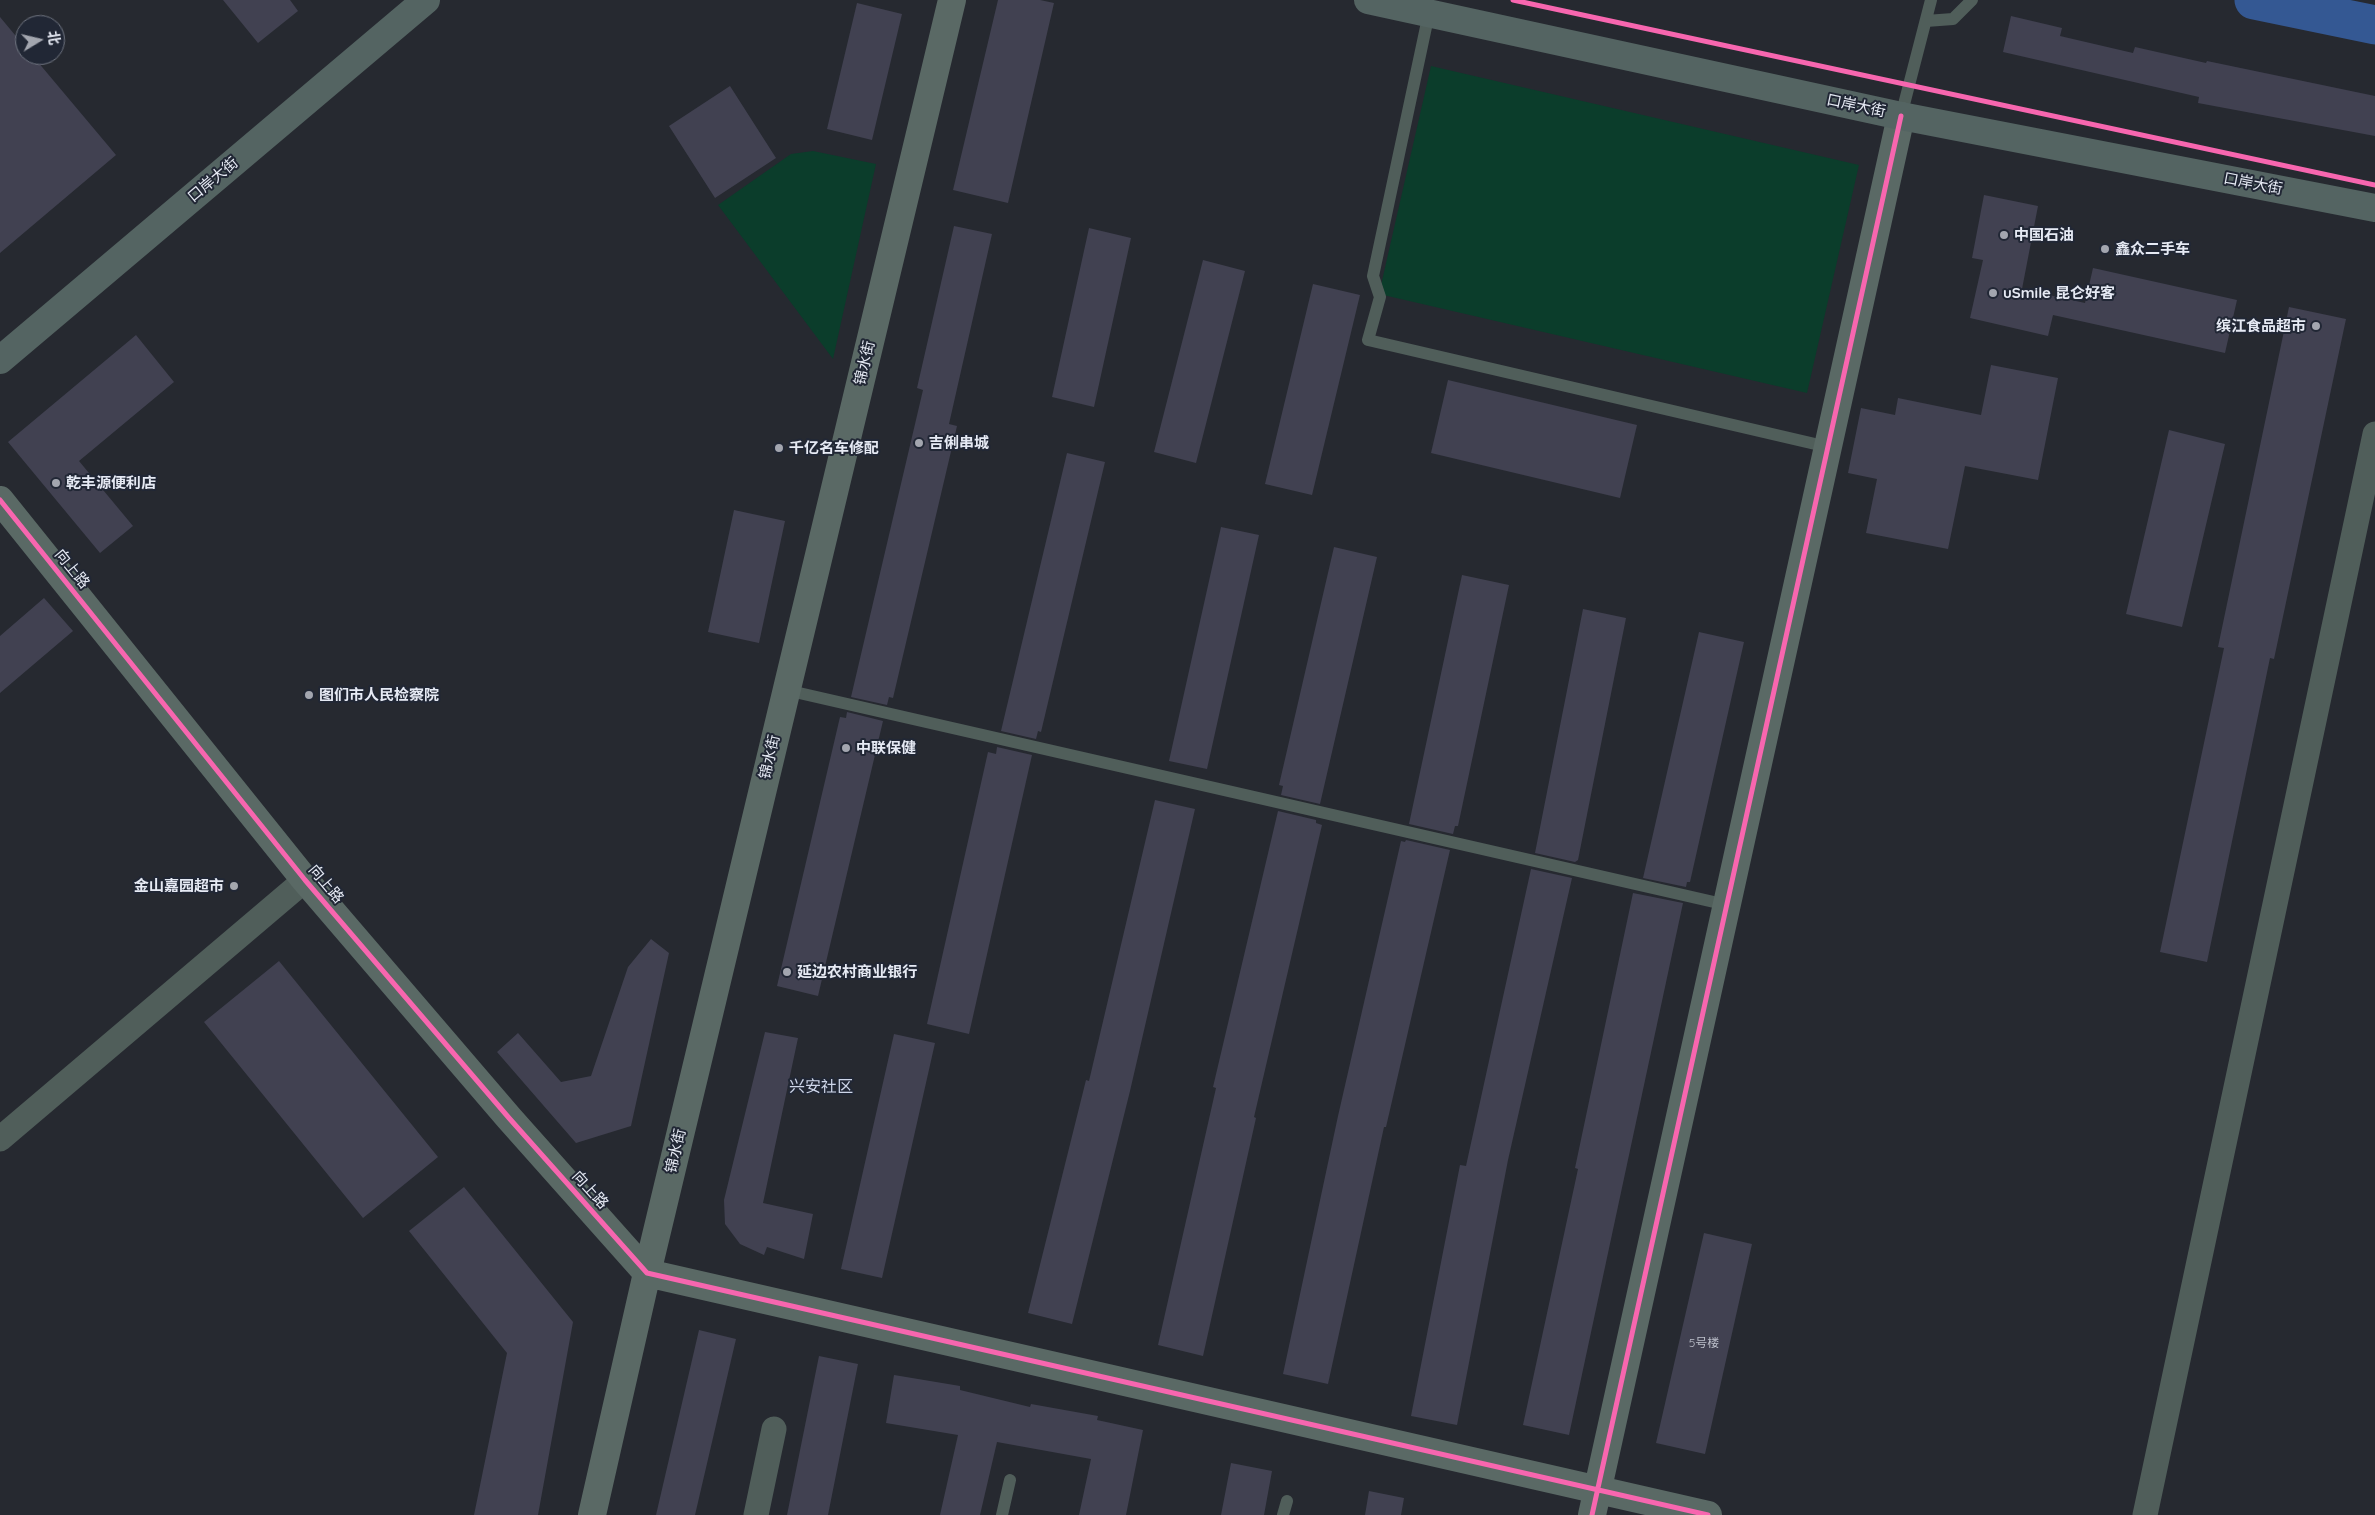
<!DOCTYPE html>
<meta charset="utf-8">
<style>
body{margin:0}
#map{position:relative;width:2375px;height:1515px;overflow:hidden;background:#262930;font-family:Quicksand,"Noto Sans SC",sans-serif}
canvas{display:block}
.north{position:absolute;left:15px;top:15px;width:50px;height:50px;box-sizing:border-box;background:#212735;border:1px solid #707581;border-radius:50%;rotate:81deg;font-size:14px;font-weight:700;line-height:20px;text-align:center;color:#e6eaf4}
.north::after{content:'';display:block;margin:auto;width:18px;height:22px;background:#a3a6af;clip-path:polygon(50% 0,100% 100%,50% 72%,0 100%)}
</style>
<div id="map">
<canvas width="2375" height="1515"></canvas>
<div class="north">北</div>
</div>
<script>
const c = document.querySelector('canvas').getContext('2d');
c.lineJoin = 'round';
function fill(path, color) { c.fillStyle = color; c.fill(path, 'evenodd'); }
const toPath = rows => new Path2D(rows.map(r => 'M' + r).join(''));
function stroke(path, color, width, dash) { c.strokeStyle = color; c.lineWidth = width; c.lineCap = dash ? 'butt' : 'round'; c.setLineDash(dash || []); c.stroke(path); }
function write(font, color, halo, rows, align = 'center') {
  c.font = font + ' Quicksand,"Noto Sans SC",sans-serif'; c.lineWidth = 4; c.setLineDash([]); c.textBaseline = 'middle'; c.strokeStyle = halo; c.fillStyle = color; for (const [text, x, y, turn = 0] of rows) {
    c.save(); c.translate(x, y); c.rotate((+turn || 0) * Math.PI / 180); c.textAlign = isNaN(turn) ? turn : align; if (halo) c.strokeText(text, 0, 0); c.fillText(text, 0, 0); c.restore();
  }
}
const green = toPath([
 [1431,66,1859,165,1807,393,1379,294],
 [813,151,876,164,833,359,718,205,791,154]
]);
const river = toPath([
 [2254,0,2375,25]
]);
const building = toPath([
 [223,0,290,0,298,11,258,43],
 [998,0,1040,0,1054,3,1008,203,953,190],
 [857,3,902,14,872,140,827,129],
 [2011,16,2062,28,2060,36,2133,53,2135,47,2206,63,2207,61,2375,96,2375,136,2198,103,2199,97,2003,52],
 [0,17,25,47,25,55,32,55,116,155,0,253],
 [730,86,776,158,715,198,669,126],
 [1984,195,2038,206,2022,289,2085,303,2093,268,2237,300,2225,353,2053,315,2048,336,1970,318,1983,260,1972,258],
 [954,226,992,234,949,424,957,426,893,698,889,697,887,705,851,697,923,390,917,388],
 [1089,228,1131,238,1094,407,1052,397],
 [1203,260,1245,271,1196,463,1154,452],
 [1313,284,1360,295,1312,495,1265,484],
 [2289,307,2346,319,2274,659,2270,658,2207,962,2160,952,2224,648,2218,647],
 [136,335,174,382,79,461,133,526,100,553,8,442],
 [1991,365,2058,378,2038,480,1965,466,1948,549,1866,533,1877,479,1848,473,1861,408,1895,415,1898,398,1981,415],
 [1448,380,1637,425,1620,498,1431,453],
 [2169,430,2225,444,2182,627,2126,614],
 [1067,453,1105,462,1041,732,1038,731,1036,739,1001,731],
 [734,510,785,521,759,643,708,632],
 [1221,527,1259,535,1207,769,1169,761],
 [1334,547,1377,557,1320,804,1281,795,1283,786,1279,785],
 [1462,575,1509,585,1458,826,1455,826,1453,834,1409,824],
 [44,598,73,631,0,693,0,636],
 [1583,609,1626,618,1578,860,1575,862,1535,853],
 [1699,632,1744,642,1690,882,1687,882,1686,887,1643,878],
 [847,712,883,721,818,996,777,986,840,717,846,718],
 [997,747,1032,755,969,1034,927,1024,988,752,996,754],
 [1155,800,1195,809,1130,1091,1072,1324,1028,1313,1086,1080,1089,1081],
 [1278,811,1316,820,1316,823,1322,825,1254,1117,1256,1118,1203,1356,1158,1345,1216,1088,1213,1087],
 [1406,840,1450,850,1386,1127,1384,1127,1328,1384,1283,1374,1338,1116,1401,841,1405,842],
 [1531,869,1572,878,1508,1160,1457,1425,1411,1416,1460,1165,1466,1166],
 [1633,893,1683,903,1569,1435,1523,1425,1578,1169,1575,1168],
 [651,939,669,953,631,1126,576,1143,497,1052,518,1033,561,1082,591,1076,628,967],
 [279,961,438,1157,363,1218,204,1022],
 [765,1032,798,1038,763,1203,813,1214,804,1259,767,1247,764,1255,740,1244,725,1224,724,1200],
 [894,1034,935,1043,882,1278,841,1269],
 [464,1187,573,1322,538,1515,474,1515,507,1353,409,1231],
 [1704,1233,1752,1244,1705,1454,1656,1443],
 [699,1330,736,1339,695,1515,656,1515],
 [819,1356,858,1364,828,1515,787,1515],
 [894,1375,960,1386,960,1390,1030,1407,1031,1404,1098,1416,1097,1420,1143,1430,1126,1515,1079,1515,1091,1459,997,1442,980,1515,940,1515,958,1435,886,1423],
 [1231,1463,1272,1471,1264,1515,1221,1515],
 [1369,1491,1404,1498,1401,1515,1365,1515]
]);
const lane = toPath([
 [1429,13,1373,276,1380,297,1368,340,1828,447],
 [1926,21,1953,19,1972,0],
 [1901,116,1931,0],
 [786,690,1727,905],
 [1002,1515,1010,1480],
 [1283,1515,1287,1501]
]);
const street = toPath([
 [0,1139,305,880],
 [756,1515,774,1429],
 [2145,1515,2375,434]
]);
const secondary = toPath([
 [0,500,305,880,509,1118,647,1273,1708,1515],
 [592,1515,647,1273,952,0],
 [1592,1515,1901,116]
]);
const highway = toPath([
 [1368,0,1901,116,2375,208],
 [0,360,426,0]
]);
const cycleway = toPath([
 [1513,0,2375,185],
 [0,500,305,880,509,1118,647,1273,1708,1515],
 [1592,1515,1901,116]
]);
const markers = [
 [2004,235,5,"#a3a6af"],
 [2105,249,5,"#a3a6af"],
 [1993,293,5,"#a3a6af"],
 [2316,326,5,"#a3a6af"],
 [919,443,5,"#a3a6af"],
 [779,448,5,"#a3a6af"],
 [56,483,5,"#a3a6af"],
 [309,695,5,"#a3a6af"],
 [846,748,5,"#a3a6af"],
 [234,886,5,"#a3a6af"],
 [787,972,5,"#a3a6af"]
];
const numberNames = [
 ["5号楼",1704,1343]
];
const streetNames = [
 ["口岸大街",1856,106,12],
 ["口岸大街",213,180,-40],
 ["口岸大街",2253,184,11],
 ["锦水街",865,363,-77],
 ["向上路",72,569,51],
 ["锦水街",770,757,-77],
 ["向上路",326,884,50],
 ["锦水街",676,1151,-77],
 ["向上路",590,1190,48]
];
const poiNames = [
 ["中国石油",2014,235],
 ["鑫众二手车",2115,249],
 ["uSmile 昆仑好客",2003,293],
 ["缤江食品超市",2306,326,"right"],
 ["吉俐串城",929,443],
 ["千亿名车修配",789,448],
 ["乾丰源便利店",66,483],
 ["图们市人民检察院",319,695],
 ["中联保健",856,748],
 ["金山嘉园超市",224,886,"right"],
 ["延边农村商业银行",797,972]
];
const neighbourhoodNames = [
 ["兴安社区",821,1087]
];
fill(green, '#0b3d2b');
stroke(river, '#345893', 39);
fill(building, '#414151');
stroke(lane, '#505e5a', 12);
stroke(street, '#505e5a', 25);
stroke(secondary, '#5a6965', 28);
stroke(highway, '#546462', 28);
stroke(cycleway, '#f766af', 5);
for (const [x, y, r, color] of markers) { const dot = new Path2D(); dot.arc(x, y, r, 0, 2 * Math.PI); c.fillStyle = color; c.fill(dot); stroke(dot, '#212735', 2); }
write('12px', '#bdc0cb', null, numberNames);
write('15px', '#e6eaf4', '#212735', streetNames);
write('bold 15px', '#e6eaf4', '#212735', poiNames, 'left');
write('16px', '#ced6e9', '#212735', neighbourhoodNames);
</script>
